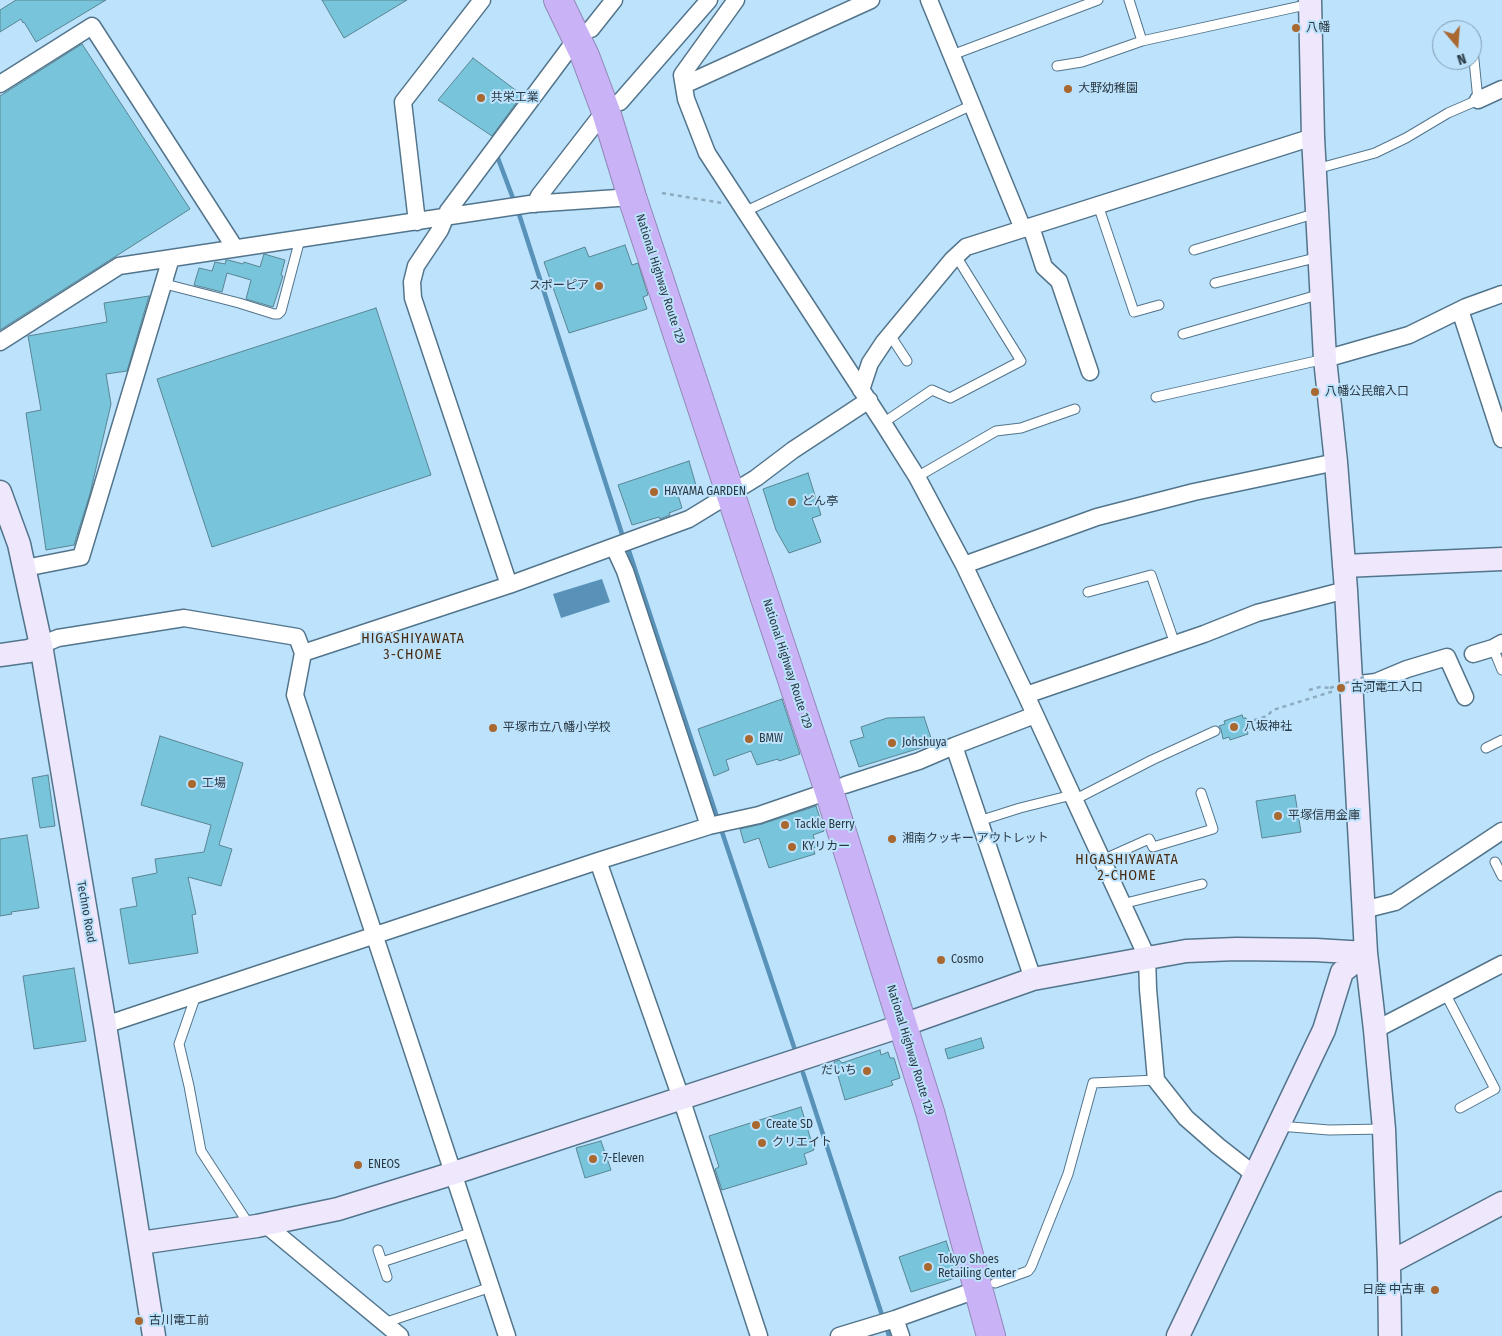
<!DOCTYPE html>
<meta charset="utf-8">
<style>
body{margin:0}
#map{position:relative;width:1502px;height:1336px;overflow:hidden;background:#bde2fc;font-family:"Fira Sans Condensed",sans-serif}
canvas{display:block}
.north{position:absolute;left:1432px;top:20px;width:50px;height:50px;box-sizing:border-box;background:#bde2fc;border:1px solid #829eb2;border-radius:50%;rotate:162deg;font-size:14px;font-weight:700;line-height:20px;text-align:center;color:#2a3943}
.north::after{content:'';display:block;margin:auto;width:18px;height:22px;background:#a86830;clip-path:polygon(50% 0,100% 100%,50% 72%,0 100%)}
</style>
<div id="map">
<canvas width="1502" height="1336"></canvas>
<div class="north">N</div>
</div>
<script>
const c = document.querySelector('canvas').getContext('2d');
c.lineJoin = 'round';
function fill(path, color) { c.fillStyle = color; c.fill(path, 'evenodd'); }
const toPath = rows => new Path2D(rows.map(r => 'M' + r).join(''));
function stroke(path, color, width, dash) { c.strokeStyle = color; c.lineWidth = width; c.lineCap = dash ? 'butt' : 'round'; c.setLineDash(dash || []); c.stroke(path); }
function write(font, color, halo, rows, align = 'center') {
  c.font = font + ' "Fira Sans Condensed","Noto Sans JP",sans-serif'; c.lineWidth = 4; c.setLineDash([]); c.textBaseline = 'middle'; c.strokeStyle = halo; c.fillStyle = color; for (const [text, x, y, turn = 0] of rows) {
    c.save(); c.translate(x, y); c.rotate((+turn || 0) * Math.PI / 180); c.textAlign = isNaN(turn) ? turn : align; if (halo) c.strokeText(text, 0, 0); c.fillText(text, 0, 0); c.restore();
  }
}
const water = toPath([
 [602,579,610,602,561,618,553,594]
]);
const stream = toPath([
 [496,153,514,201],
 [519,214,623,537],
 [629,551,716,814],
 [722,832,794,1047],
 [803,1073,882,1315],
 [887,1329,889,1336]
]);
const building = toPath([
 [16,0,106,0,36,42,24,22,23,23,21,19,0,32,0,10,16,0],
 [322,0,407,0,344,38,322,0],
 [82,44,190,209,0,330,0,96,82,44],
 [473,58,522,95,492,136,438,100,473,58],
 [625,245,632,265,638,263,648,295,643,297,647,309,569,333,544,262,585,247,589,257,625,245],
 [264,254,285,260,281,275,283,276,273,307,246,299,251,280,227,273,222,292,194,285,199,268,212,271,215,262,225,264,226,260,228,260,243,264,244,262,260,267,264,254],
 [149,296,127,371,106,374,111,404,90,494,74,545,46,550,26,413,41,410,28,336,107,322,104,303,149,296],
 [376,308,431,475,212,547,157,379,376,308],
 [689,461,697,489,678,495,682,508,669,513,670,515,660,519,659,517,632,525,618,485,689,461],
 [808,473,821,515,812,518,821,542,789,553,776,530,763,489,808,473],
 [782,699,800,754,779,761,778,759,757,765,751,751,726,760,729,770,714,776,698,729,782,699],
 [1242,715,1243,718,1246,718,1250,728,1247,729,1248,734,1230,740,1229,737,1223,739,1221,729,1219,726,1225,724,1224,721,1242,715],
 [924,717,933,744,859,767,850,741,864,737,861,727,887,718,924,717],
 [160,736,243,763,219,845,232,849,221,886,188,877,196,914,192,915,198,953,129,964,120,909,137,906,132,878,157,873,155,859,204,852,211,825,141,805,160,736],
 [48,775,55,826,40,828,32,778,48,775],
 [1295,795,1301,832,1262,838,1256,801,1295,795],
 [816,806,824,831,813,835,817,847,813,848,815,854,769,868,759,838,744,843,740,829,762,824,816,806],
 [27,835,39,908,11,912,12,914,0,916,0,839,27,835],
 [74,968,86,1041,34,1049,23,976,74,968],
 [981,1038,984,1048,948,1059,945,1049,981,1038],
 [880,1050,881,1055,888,1052,890,1058,894,1058,900,1078,891,1081,893,1085,845,1100,834,1062,839,1060,842,1063,880,1050],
 [801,1107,814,1150,804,1154,807,1164,722,1190,715,1169,719,1167,709,1136,801,1107],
 [601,1141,611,1170,585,1178,576,1148,601,1141],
 [946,1241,958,1277,911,1292,899,1257,946,1241]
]);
const path = toPath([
 [662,193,722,203],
 [1309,690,1320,687,1330,688],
 [1254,720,1267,716,1273,710,1334,691]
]);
const lane = toPath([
 [1129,0,1142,41],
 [952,55,1098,0],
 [1057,66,1082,62,1142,41,1310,4],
 [1316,169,1375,153,1406,138,1448,113,1478,100,1472,40],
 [1098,205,1134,312,1159,305],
 [744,212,972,105],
 [1194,250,1317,213],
 [167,277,169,285,239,303,274,314,278,314,281,311,300,239],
 [1215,283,1319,257],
 [1183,334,1321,294],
 [890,335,907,361],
 [1156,397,1325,359],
 [883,423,932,390,950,398,1021,361,956,256],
 [917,477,996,431,1021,428,1075,409],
 [1088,592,1151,575,1175,644],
 [1493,648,1502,670],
 [1486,748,1502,740],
 [1074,800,1152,760,1215,731],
 [979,821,1020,808,1072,795],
 [1102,860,1149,839,1153,847,1213,829,1201,793],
 [1495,862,1502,876],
 [1122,904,1202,884],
 [1445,993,1495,1089,1460,1108],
 [196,995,179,1044,189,1086,201,1151,250,1226],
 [1279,1126,1329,1130,1384,1129],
 [378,1250,387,1277],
 [382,1262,473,1232],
 [995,1283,1028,1271,1031,1267,1068,1174,1093,1083,1156,1080],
 [384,1323,491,1287]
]);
const street = toPath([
 [736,0,682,75,686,99,707,153,883,423,917,477,964,565,1026,695,1147,957,1148,989,1156,1080,1186,1118,1218,1146,1255,1175],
 [929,0,1023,229],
 [591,29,614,0],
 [0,84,92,26,235,248],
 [684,85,871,0],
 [1478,100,1502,89],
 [620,102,709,0],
 [535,204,539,196,597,121,606,112],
 [417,222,403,102,482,0],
 [1031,227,1044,267,1059,281,1090,372],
 [1460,310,1502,439],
 [0,342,119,266,530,204,632,197],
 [1325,359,1409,335,1466,307,1502,294],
 [861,390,870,363,884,342,952,260,966,247,1313,137],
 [614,547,625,571,709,826],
 [964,565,1097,517,1194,492,1336,462],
 [25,568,81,557,171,258],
 [509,585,413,298,412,282,416,266,440,230,448,211,577,38],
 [41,645,58,638,184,618,297,637,303,653,509,585,689,519,756,478,793,450,869,400],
 [303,653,295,695,507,1336],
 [1473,654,1493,648,1502,643],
 [1351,685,1376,682,1407,669,1447,657,1465,697],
 [1026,695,1204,634,1257,613,1346,590],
 [954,746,1033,979],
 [845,785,919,761,954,746,1035,715],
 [598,861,681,1098,759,1336],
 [1363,910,1395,902,1502,831],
 [105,1025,598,861,709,826,759,815,829,791],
 [1375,1030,1502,964],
 [265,1224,400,1336],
 [895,1319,901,1336],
 [839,1336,895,1319,979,1289]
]);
const secondary = toPath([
 [1310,0,1313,137,1325,359,1336,462,1346,590,1366,953,1375,1030,1384,1129,1389,1263,1390,1336],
 [0,492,19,544,41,645,105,1025,154,1336],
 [1344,566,1502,559],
 [0,655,29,651,41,645],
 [140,1243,257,1226,338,1209,454,1173,889,1030,1033,979,1186,951,1236,949,1316,950,1366,953],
 [1389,1263,1502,1203],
 [1178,1336,1324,1030,1342,972,1366,953]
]);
const highway = toPath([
 [558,0,585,56,606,112,632,197,829,791,930,1112,991,1336]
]);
const pathBridge = toPath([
 [1330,688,1364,677]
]);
const markers = [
 [1296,28,5,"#a86830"],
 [1068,89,5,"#a86830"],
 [481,98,5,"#a86830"],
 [599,286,5,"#a86830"],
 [1315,392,5,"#a86830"],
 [654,492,5,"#a86830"],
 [792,502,5,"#a86830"],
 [1341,688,5,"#a86830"],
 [1234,727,5,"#a86830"],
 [493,728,5,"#a86830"],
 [749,739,5,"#a86830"],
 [892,743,5,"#a86830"],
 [192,784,5,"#a86830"],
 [1278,816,5,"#a86830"],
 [785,825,5,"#a86830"],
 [892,839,5,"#a86830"],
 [792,847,5,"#a86830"],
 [941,960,5,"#a86830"],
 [867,1071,5,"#a86830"],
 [756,1125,5,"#a86830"],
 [762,1143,5,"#a86830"],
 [593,1159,5,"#a86830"],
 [358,1165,5,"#a86830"],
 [928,1267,5,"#a86830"],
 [1435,1290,5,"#a86830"],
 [139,1321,5,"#a86830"]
];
const poiNames = [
 ["八幡",1306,28],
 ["大野幼稚園",1078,89],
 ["共栄工業",491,98],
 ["スポーピア",589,286,"right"],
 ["八幡公民館入口",1325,392],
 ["HAYAMA GARDEN",664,492],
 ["どん亭",802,502],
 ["古河電工入口",1351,688],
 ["八坂神社",1244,727],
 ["平塚市立八幡小学校",503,728],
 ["BMW",759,739],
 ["Johshuya",902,743],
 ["工場",202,784],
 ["平塚信用金庫",1288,816],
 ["Tackle Berry",795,825],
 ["湘南クッキー アウトレット",902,839],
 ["KYリカー",802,847],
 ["Cosmo",951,960],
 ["だいち",857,1071,"right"],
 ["Create SD",766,1125],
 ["クリエイト",772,1143],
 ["7-Eleven",603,1159],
 ["ENEOS",368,1165],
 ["Tokyo Shoes",938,1260],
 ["Retailing Center",938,1274],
 ["日産 中古車",1425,1290,"right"],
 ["古川電工前",149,1321]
];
const streetNames = [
 ["National Highway Route 129",660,279,72],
 ["National Highway Route 129",787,664,72],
 ["Techno Road",86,912,80],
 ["National Highway Route 129",910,1050,73]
];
const neighbourhoodNames = [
 ["HIGASHIYAWATA",413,639],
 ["3-CHOME",413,655],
 ["HIGASHIYAWATA",1127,860],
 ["2-CHOME",1127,876]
];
fill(water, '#5892b8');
stroke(stream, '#5892b8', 4.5);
fill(building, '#77c4db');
stroke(building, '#598593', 1);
stroke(lane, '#53758c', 11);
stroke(street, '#53758c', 19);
stroke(secondary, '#53758c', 25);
stroke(highway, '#9188b7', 30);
stroke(path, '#8dabbf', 2.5, [4, 4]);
stroke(lane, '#fff', 9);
stroke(street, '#fff', 16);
stroke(secondary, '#efe8fc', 22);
stroke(highway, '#c9b3f6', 28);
stroke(pathBridge, '#8dabbf', 2.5, [4, 4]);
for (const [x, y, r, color] of markers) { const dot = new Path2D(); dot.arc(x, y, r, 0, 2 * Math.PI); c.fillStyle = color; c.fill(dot); stroke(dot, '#bde2fc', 2); }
write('12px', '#2a3943', '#bde2fc', poiNames, 'left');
write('12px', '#2a3943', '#bde2fc', streetNames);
c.letterSpacing = '1px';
write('14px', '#482a0f', '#bde2fc', neighbourhoodNames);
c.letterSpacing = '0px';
</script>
